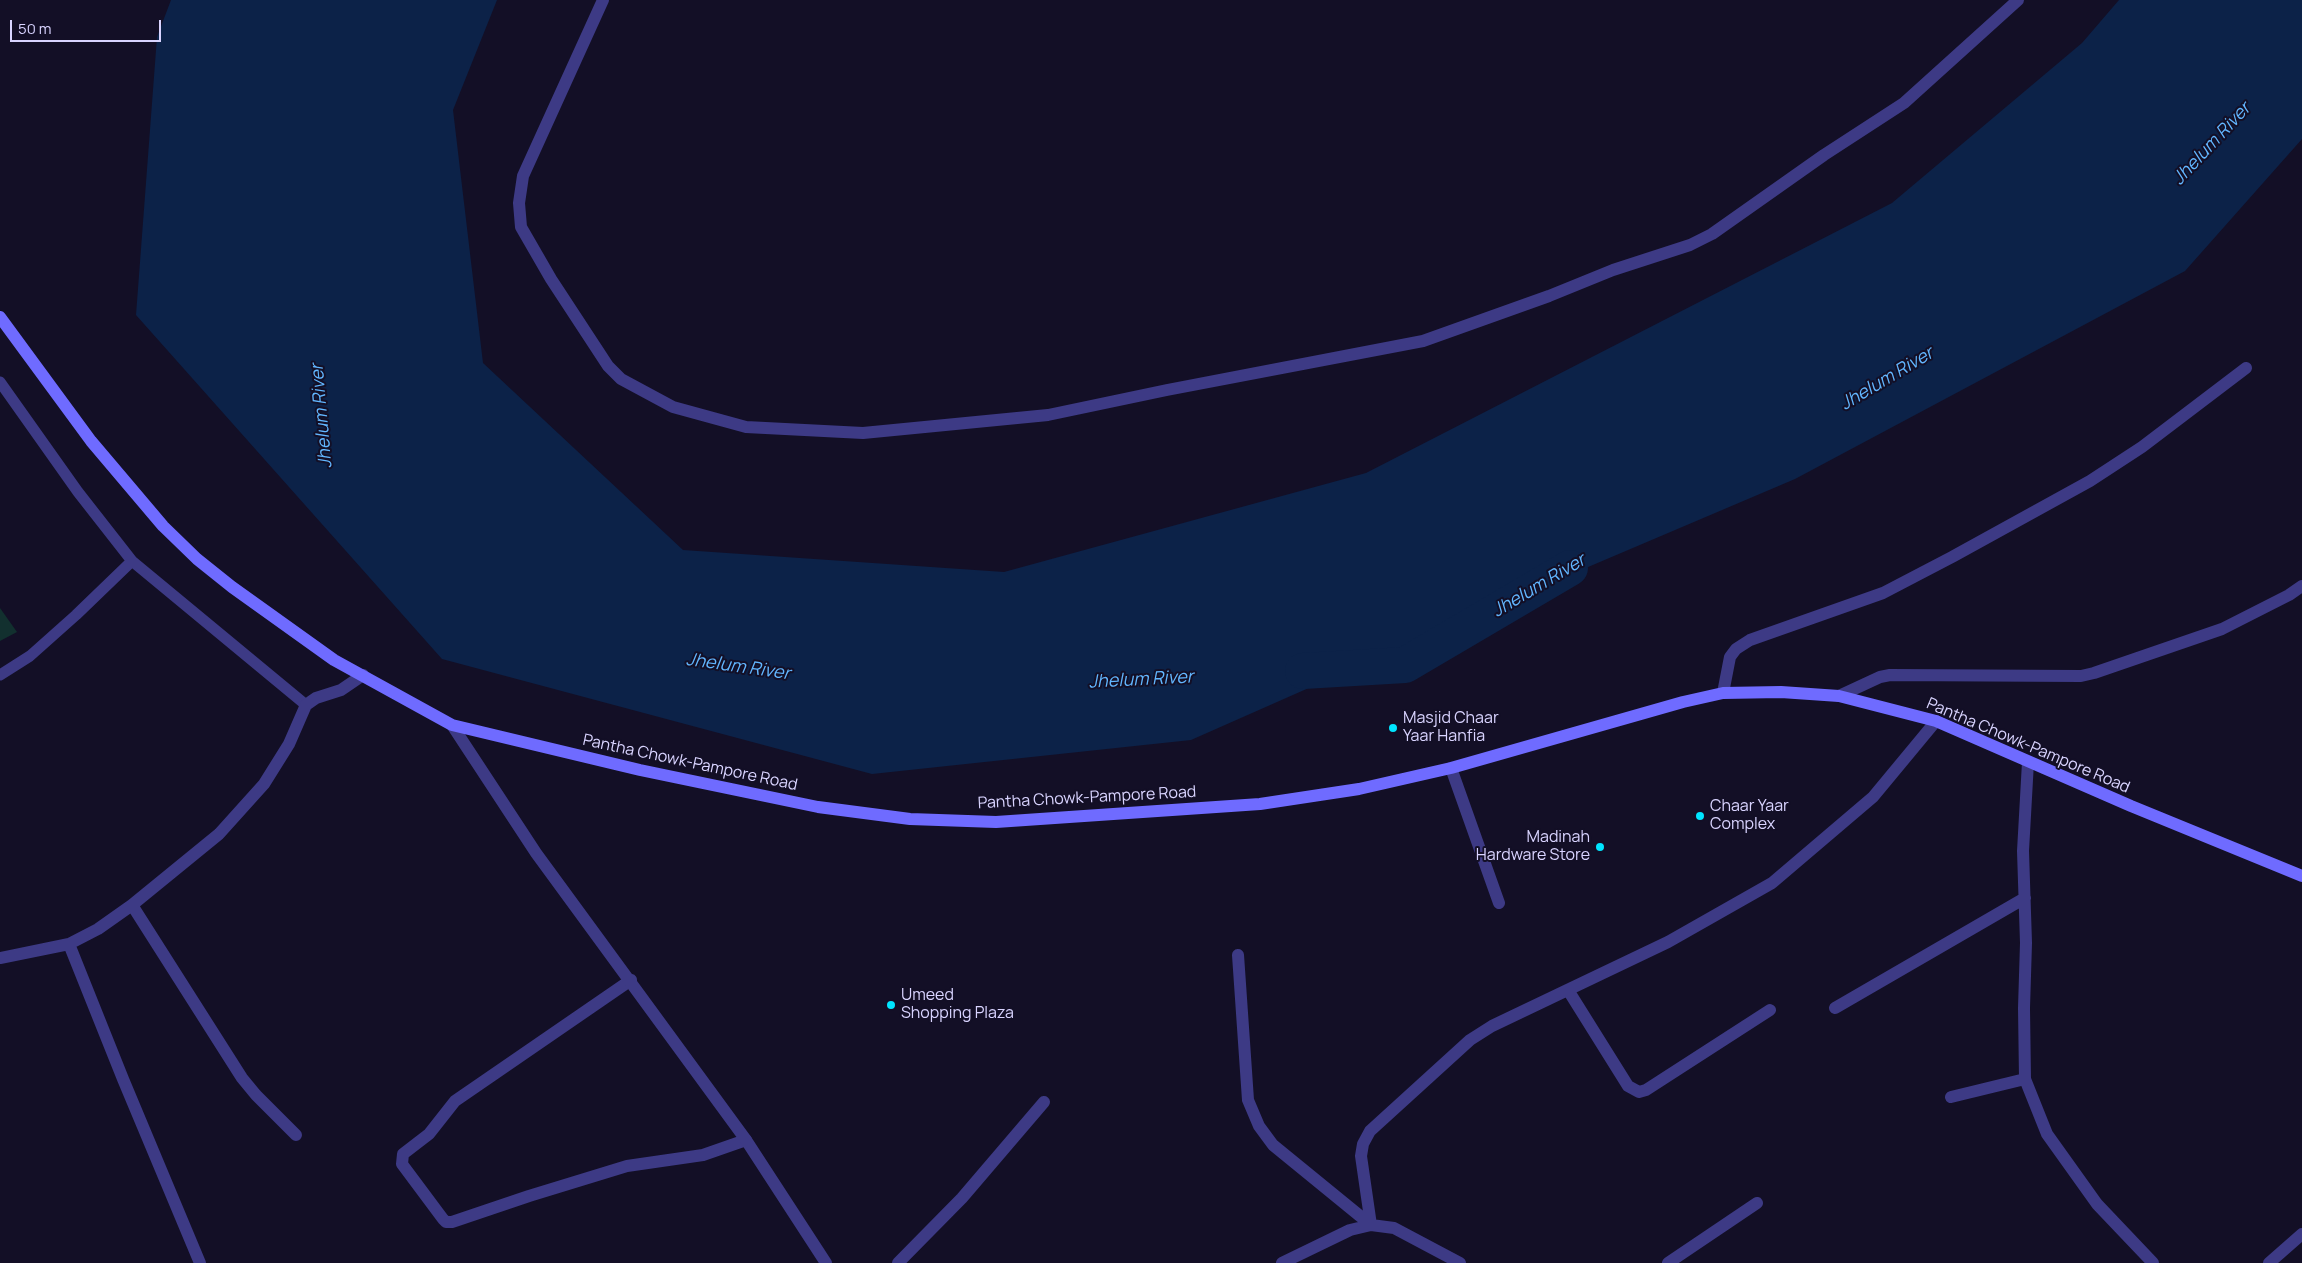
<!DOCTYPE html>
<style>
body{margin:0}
#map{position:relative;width:2302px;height:1263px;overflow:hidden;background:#130f26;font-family:Manrope,sans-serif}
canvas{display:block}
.scale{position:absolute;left:10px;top:20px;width:151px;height:22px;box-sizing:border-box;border:2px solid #d9d4ff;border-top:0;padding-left:6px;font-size:15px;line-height:18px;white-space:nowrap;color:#d9d4ff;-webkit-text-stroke:4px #130f26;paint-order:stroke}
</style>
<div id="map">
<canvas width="2302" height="1263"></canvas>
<div class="scale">50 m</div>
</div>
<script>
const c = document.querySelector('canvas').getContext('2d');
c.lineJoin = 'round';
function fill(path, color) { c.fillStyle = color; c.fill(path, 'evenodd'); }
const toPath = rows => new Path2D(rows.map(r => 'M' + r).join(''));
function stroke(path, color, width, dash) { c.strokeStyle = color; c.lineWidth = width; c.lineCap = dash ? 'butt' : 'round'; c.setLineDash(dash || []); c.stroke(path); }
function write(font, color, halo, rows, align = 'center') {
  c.font = font + ' Manrope,sans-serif'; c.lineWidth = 4; c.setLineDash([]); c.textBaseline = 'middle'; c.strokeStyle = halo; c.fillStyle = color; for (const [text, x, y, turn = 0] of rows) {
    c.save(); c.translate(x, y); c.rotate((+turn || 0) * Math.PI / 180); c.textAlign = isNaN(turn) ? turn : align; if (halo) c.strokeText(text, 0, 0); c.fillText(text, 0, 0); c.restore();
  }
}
const green = toPath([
 [0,608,17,632,0,641]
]);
const water = toPath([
 [171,0,497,0,453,110,483,363,683,550,1004,572,1366,473,1892,203,2082,43,2119,0,2302,0,2302,139,2185,271,1795,479,1440,630,1191,740,872,774,442,659,136,315,157,37]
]);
const river = toPath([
 [1303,671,1405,665,1570,568]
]);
const service = toPath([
 [0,382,78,492,132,561,306,705],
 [0,675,30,656,76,615,132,561]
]);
const minor = toPath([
 [603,0,523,176,519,203,521,227,551,279,608,366,621,379,673,407,746,427,863,433,1048,415,1167,390,1423,341,1549,296,1613,270,1690,245,1712,234,1824,155,1904,103,2018,0],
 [1723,693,1730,657,1736,649,1750,640,1883,593,1952,557,2090,481,2142,447,2246,368],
 [1839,696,1880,677,1890,675,2081,676,2094,673,2222,629,2289,595,2302,586],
 [2028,762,2023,851,2026,943,2024,1008,2025,1079,2047,1134,2097,1204,2153,1263],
 [1451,768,1499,903],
 [132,905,242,1078,256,1095,296,1135],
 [69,944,123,1079,200,1263],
 [1238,955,1248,1100,1259,1126,1273,1145,1371,1225],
 [0,958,69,944,98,929,132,905,219,834,264,784,289,744,306,705,316,698,341,690,363,675],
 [631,980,455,1101,429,1134,403,1154,402,1164,443,1219,446,1222,452,1222,529,1196,627,1166,703,1155,746,1140],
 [1568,990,1628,1086,1639,1092,1646,1090,1770,1010],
 [1835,1008,2025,898],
 [1951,1097,2025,1079],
 [1371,1225,1361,1156,1363,1144,1370,1131,1470,1040,1492,1026,1668,942,1772,883,1873,797,1936,721],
 [898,1263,962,1198,1044,1102],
 [1282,1263,1350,1230,1371,1225,1394,1228,1460,1263],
 [1668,1263,1757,1203],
 [2269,1263,2302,1234]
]);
const tertiary = toPath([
 [452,725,536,853,746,1140,826,1263]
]);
const secondary = toPath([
 [0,317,91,441,163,526,197,559,232,587,334,660,452,725,640,770,818,807,910,819,996,822,1260,804,1359,789,1451,768,1683,702,1723,693,1781,692,1839,696,1936,721,2131,806,2302,876]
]);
const markers = [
 [1393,728,5,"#00e5ff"],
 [1700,816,5,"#00e5ff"],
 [1600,847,5,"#00e5ff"],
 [891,1005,5,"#00e5ff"]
];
const poiNames = [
 ["Masjid Chaar",1403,719],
 ["Yaar Hanfia",1403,737],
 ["Chaar Yaar",1710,807],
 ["Complex",1710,825],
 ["Madinah",1590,838,"right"],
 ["Hardware Store",1590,856,"right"],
 ["Umeed",901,996],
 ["Shopping Plaza",901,1014]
];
const streetNames = [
 ["Pantha Chowk-Pampore Road",2028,746,23],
 ["Pantha Chowk-Pampore Road",690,763,12],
 ["Pantha Chowk-Pampore Road",1087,798,-3]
];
const waterNames = [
 ["Jhelum River",2212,144,-47],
 ["Jhelum River",1887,379,-31],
 ["Jhelum River",322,416,-95],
 ["Jhelum River",1539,586,-31],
 ["Jhelum River",738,667,8],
 ["Jhelum River",1141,680,-3]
];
fill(green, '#12302f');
fill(water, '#0c2248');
stroke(river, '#0c2248', 36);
stroke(service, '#3d3a85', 11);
stroke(minor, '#3d3a85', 12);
stroke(tertiary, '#3d3a85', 12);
stroke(secondary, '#6f6bff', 12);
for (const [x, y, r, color] of markers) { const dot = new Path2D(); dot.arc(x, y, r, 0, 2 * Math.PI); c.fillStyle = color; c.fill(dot); stroke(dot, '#130f26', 2); }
write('16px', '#d9d4ff', '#130f26', poiNames, 'left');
write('16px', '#d9d4ff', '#130f26', streetNames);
write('italic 18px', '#62b6ff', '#130f26', waterNames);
</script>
